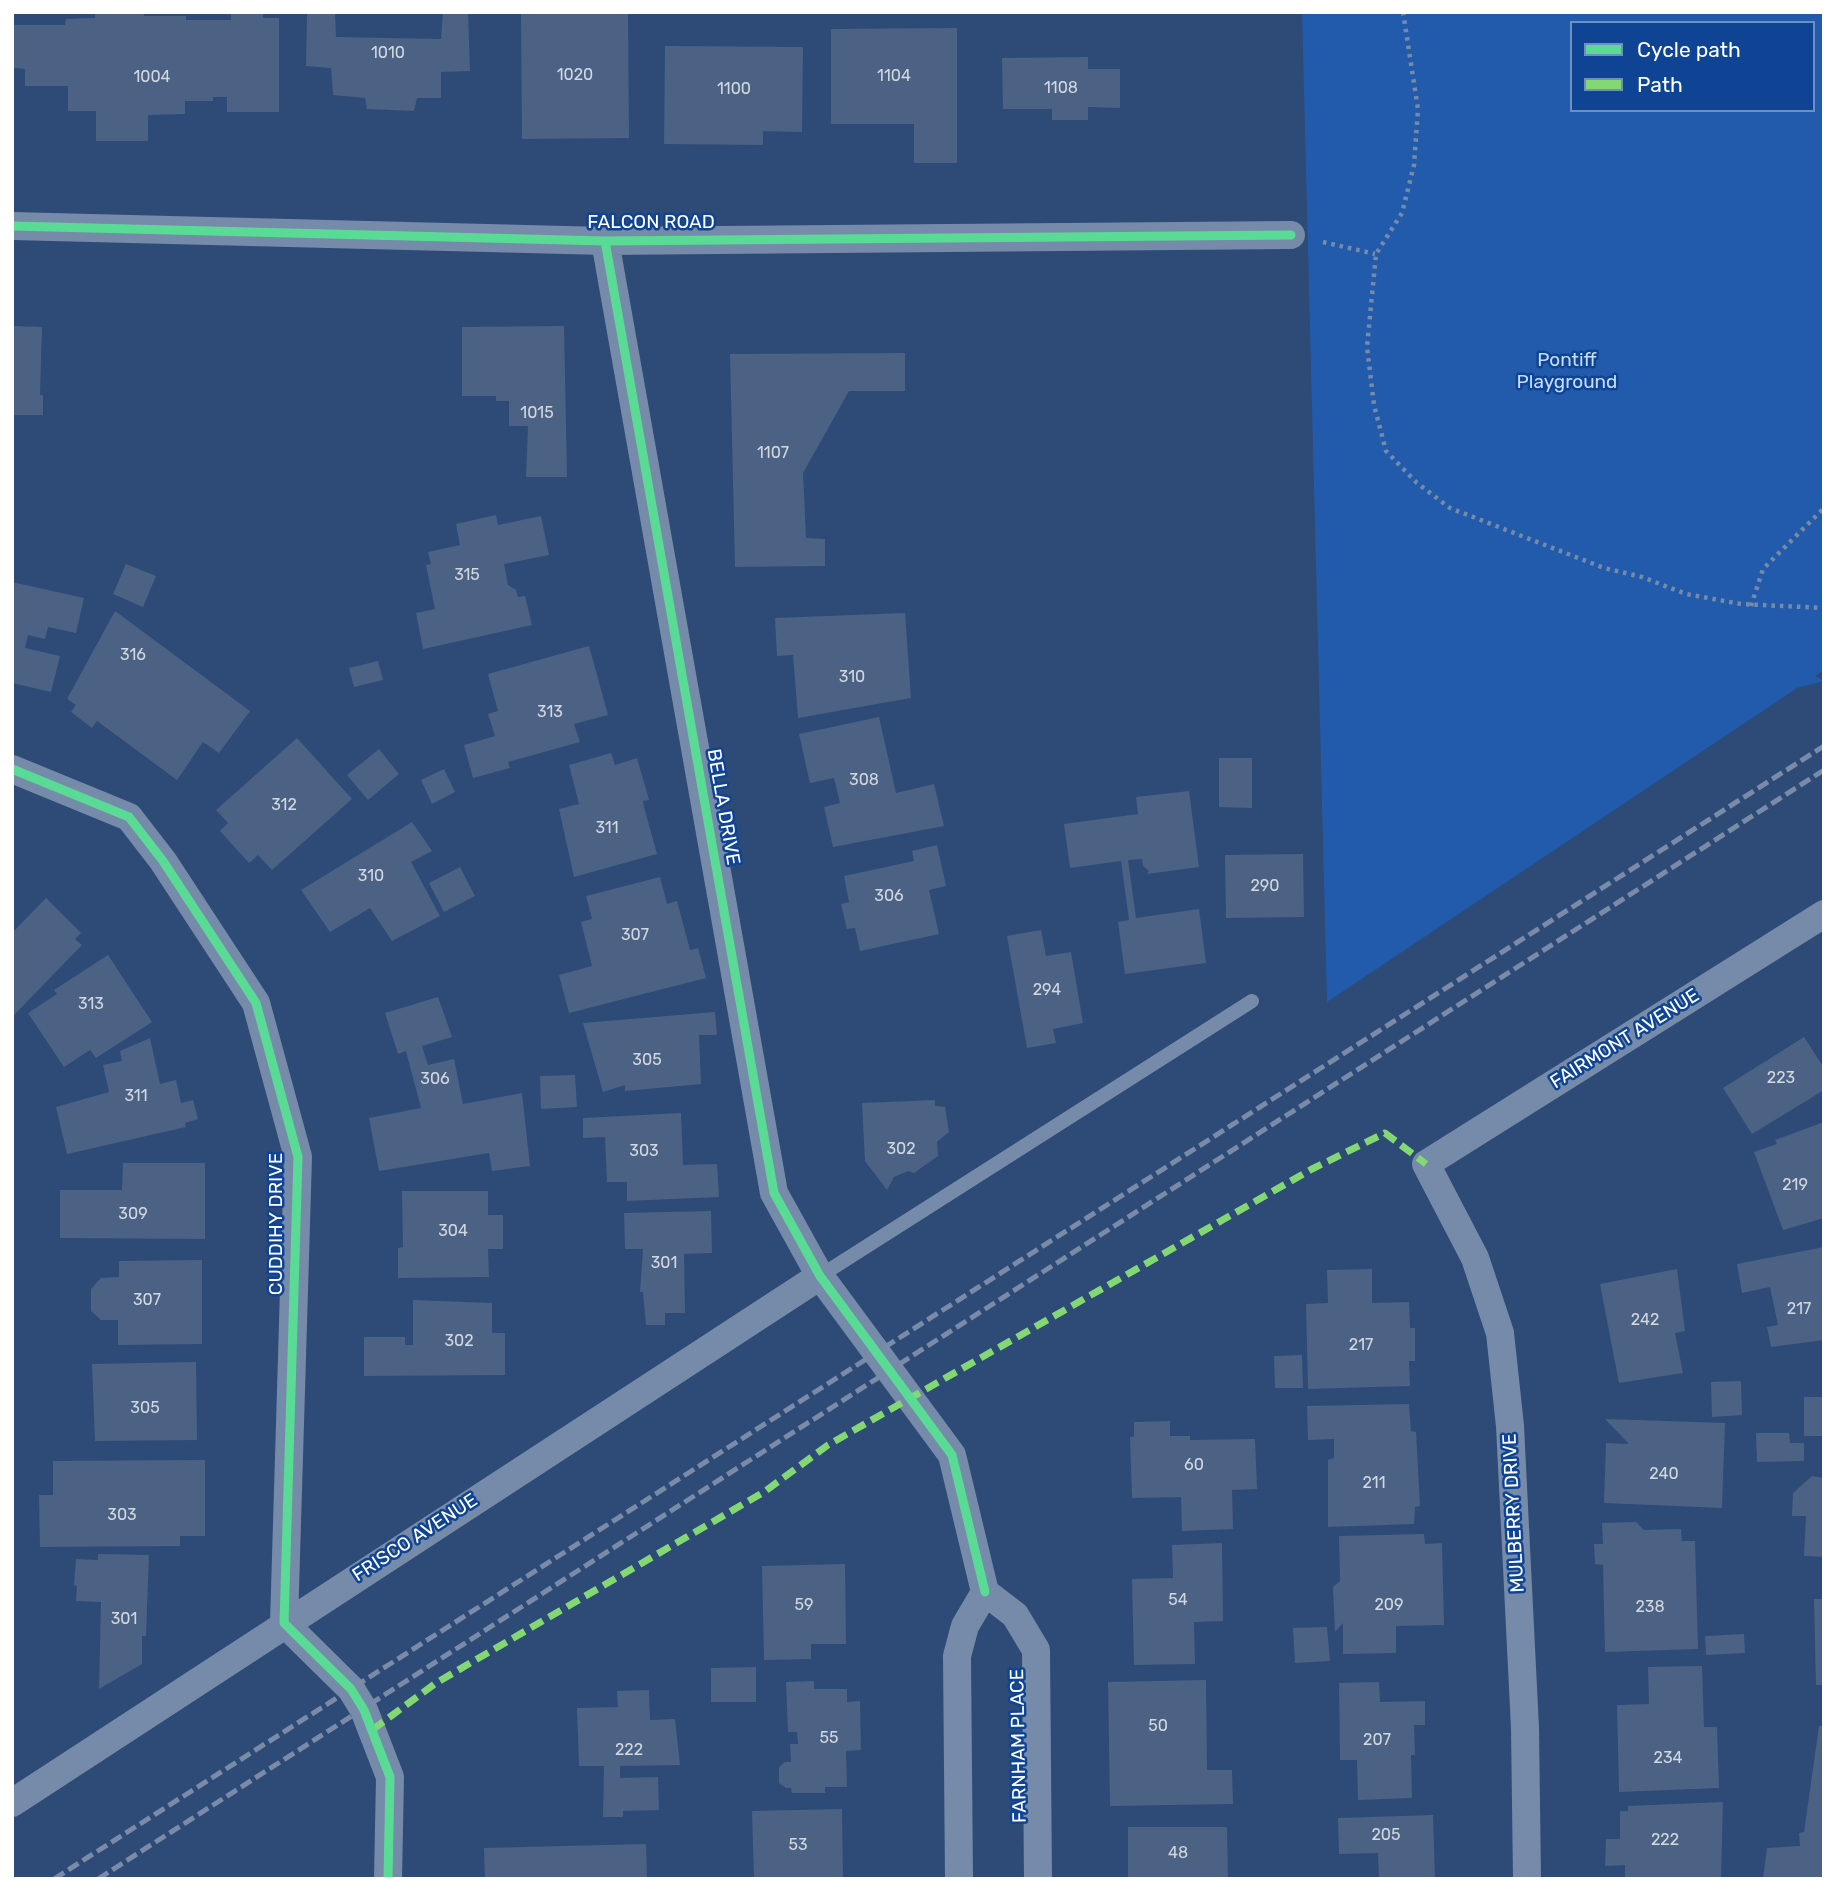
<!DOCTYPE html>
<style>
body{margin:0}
#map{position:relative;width:1836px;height:1891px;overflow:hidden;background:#2e4a76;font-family:Rubik,sans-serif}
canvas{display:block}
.frame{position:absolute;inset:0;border:14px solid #fff;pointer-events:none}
.legend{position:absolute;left:1570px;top:21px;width:245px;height:91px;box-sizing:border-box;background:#0f4495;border:2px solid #6f8fbf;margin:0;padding:9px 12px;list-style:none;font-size:21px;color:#fff}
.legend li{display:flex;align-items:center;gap:14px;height:35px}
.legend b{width:35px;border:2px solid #6f8fbf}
</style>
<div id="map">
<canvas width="1836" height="1891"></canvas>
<div class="frame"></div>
<ul class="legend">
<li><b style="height:9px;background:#5adb95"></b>Cycle path</li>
<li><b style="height:9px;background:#83d873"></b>Path</li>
</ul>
</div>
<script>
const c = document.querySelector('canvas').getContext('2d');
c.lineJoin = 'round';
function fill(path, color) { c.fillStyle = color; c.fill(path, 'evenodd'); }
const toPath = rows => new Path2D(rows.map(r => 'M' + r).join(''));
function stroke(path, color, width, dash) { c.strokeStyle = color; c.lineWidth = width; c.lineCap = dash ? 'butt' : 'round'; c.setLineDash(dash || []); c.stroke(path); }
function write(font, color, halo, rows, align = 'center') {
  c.font = font + ' Rubik,sans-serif'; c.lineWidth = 5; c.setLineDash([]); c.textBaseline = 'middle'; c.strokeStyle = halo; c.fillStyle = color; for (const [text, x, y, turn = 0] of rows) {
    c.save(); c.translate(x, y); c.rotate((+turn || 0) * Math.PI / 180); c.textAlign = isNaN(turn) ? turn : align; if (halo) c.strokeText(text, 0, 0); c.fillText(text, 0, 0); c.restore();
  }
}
const green = toPath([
 [1302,12,1824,12,1824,670,1815,676,1824,681,1797,688,1327,1002],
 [1572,23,1813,23,1813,110,1572,110]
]);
const building = toPath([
 [95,12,144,12,144,16,186,16,186,20,231,20,231,13,263,13,263,18,279,18,279,112,227,112,227,97,213,97,213,101,185,101,185,114,148,115,148,141,96,141,96,111,68,111,68,86,25,86,25,69,14,68,14,25,65,25,66,19,95,18],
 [307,12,335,12,336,37,441,39,443,12,468,12,470,71,441,72,441,98,417,98,414,111,367,109,365,98,333,95,331,68,306,66],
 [521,12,628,12,629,138,522,139],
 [957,28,957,163,914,163,914,124,831,124,831,29],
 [665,46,803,47,802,132,763,131,763,145,664,144],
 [1088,57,1088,69,1120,69,1120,108,1088,107,1088,120,1052,120,1052,109,1003,109,1002,58],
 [12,326,42,327,40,395,43,395,43,415,12,415],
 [564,326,567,477,526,477,528,426,509,426,509,401,496,401,496,396,462,396,462,327],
 [905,353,905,391,849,391,803,473,806,538,825,539,825,566,735,567,730,354],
 [496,515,498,525,541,516,549,555,504,564,508,585,516,590,518,597,525,596,532,625,423,649,416,613,435,609,426,565,431,564,428,552,460,545,456,524],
 [126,564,156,576,143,607,113,594],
 [12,582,84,598,76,633,48,627,45,639,28,635,25,648,60,656,51,692,12,683],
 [115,611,250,711,219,753,203,742,177,780,97,721,92,728,71,712,76,705,67,699],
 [905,613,911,698,798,718,793,655,777,656,775,618],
 [589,646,608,715,574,724,580,742,508,762,510,768,473,778,464,745,495,736,488,714,498,711,488,674],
 [378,661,383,680,354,687,349,668],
 [879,717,896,793,934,784,944,826,833,847,824,807,840,803,834,778,810,783,799,734],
 [297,738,352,799,272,870,258,855,249,863,220,831,228,823,216,810],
 [379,749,399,774,368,800,347,775],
 [611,753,615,765,637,758,649,800,643,801,644,807,657,854,574,877,559,809,579,804,569,765],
 [1219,758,1252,758,1252,808,1219,807],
 [444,769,455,792,432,804,421,780],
 [1189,791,1199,867,1147,874,1149,871,1143,866,1142,859,1128,860,1136,918,1199,909,1206,963,1125,974,1118,922,1129,920,1121,861,1070,868,1064,824,1138,814,1136,797],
 [412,822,432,851,411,862,440,916,392,941,370,908,330,932,301,890],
 [937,845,946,886,929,890,939,934,860,951,855,928,847,929,841,904,849,902,844,876,914,861,912,851],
 [1303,854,1304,917,1226,918,1225,855],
 [460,867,475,896,444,912,429,883],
 [660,877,667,904,677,901,690,950,698,948,706,978,569,1013,559,975,592,966,581,922,592,919,586,896],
 [46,898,81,933,75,939,82,945,12,1017,12,933],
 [1041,930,1046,956,1071,952,1083,1023,1053,1029,1056,1043,1027,1048,1007,936],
 [108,955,152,1022,96,1058,90,1050,64,1067,28,1013,57,994,54,990],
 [438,997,452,1037,422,1046,428,1065,454,1059,463,1104,522,1093,530,1166,492,1171,489,1153,379,1171,369,1118,421,1108,406,1051,398,1054,385,1013],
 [715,1012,717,1035,699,1035,701,1084,625,1091,625,1085,603,1092,583,1023],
 [1804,1037,1824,1068,1824,1090,1752,1134,1723,1088],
 [150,1038,160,1084,176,1080,181,1103,193,1100,198,1119,185,1123,186,1127,67,1154,56,1107,109,1092,103,1065,122,1061,120,1051],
 [575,1075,577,1107,541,1109,540,1076],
 [935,1100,935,1106,945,1107,949,1132,937,1142,938,1156,914,1173,908,1171,894,1177,887,1190,865,1161,862,1103],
 [681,1113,683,1165,717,1164,719,1197,627,1201,627,1182,607,1182,605,1137,583,1138,583,1118],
 [1824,1122,1824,1218,1783,1230,1754,1152,1777,1144,1775,1140],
 [123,1163,205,1163,205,1239,60,1238,60,1190,122,1190],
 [402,1191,488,1191,488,1215,503,1215,503,1249,488,1249,489,1277,398,1278,398,1248,403,1247],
 [711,1211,712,1253,684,1254,685,1313,665,1313,665,1325,646,1325,643,1292,640,1292,643,1249,625,1249,624,1213],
 [1824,1247,1824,1340,1771,1347,1767,1327,1778,1325,1770,1287,1742,1293,1737,1264],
 [202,1260,202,1344,118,1345,118,1320,101,1320,91,1311,91,1289,101,1278,119,1277,119,1261],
 [1372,1269,1372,1303,1409,1302,1410,1328,1415,1328,1415,1361,1409,1361,1410,1386,1308,1389,1306,1304,1328,1303,1327,1270],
 [1677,1269,1685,1331,1675,1333,1683,1373,1619,1383,1600,1284],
 [413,1300,492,1303,492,1333,505,1333,505,1375,364,1376,364,1337,405,1337,405,1345,413,1345],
 [1302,1355,1303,1388,1275,1388,1274,1356],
 [196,1362,197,1440,95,1441,92,1364],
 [1741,1381,1742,1415,1712,1417,1711,1382],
 [1804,1397,1824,1397,1824,1436,1804,1436],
 [1409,1404,1411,1431,1416,1432,1420,1506,1415,1507,1414,1524,1328,1527,1328,1460,1334,1458,1334,1439,1308,1440,1307,1406],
 [1605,1419,1725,1423,1722,1508,1604,1503,1606,1443,1629,1444],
 [1170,1421,1170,1436,1190,1436,1190,1440,1255,1439,1257,1489,1232,1490,1233,1529,1182,1531,1181,1497,1132,1498,1130,1437,1134,1437,1134,1422],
 [1756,1433,1789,1433,1790,1443,1804,1443,1804,1461,1757,1462],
 [205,1460,205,1536,180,1536,180,1546,40,1547,39,1495,53,1495,53,1461],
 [1812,1476,1824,1478,1824,1557,1804,1556,1806,1516,1792,1516,1793,1493],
 [1636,1522,1644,1530,1681,1529,1682,1541,1695,1541,1698,1649,1605,1652,1603,1565,1595,1564,1594,1544,1603,1544,1602,1523],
 [1424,1534,1425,1544,1442,1543,1444,1625,1396,1626,1396,1653,1343,1654,1343,1623,1335,1632,1333,1587,1340,1581,1339,1536],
 [1222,1543,1223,1621,1194,1622,1195,1664,1134,1665,1132,1579,1173,1578,1172,1545],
 [98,1554,149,1555,146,1636,142,1636,142,1664,99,1689,101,1602,76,1601,77,1586,74,1585,76,1559,98,1560],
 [845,1564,846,1644,811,1644,811,1659,764,1660,762,1566],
 [1814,1599,1824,1599,1824,1685,1816,1685],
 [1327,1627,1330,1661,1295,1663,1293,1628],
 [1744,1634,1745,1653,1706,1655,1705,1636],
 [1702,1666,1704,1727,1717,1727,1719,1788,1619,1792,1617,1705,1649,1704,1648,1667],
 [756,1667,756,1702,711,1702,711,1668],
 [1206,1680,1207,1770,1232,1770,1233,1804,1110,1806,1108,1682],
 [814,1681,814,1689,847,1689,847,1702,860,1701,861,1750,846,1751,847,1787,825,1787,825,1793,792,1793,791,1788,786,1788,779,1783,779,1767,785,1762,791,1762,790,1744,798,1744,797,1732,788,1732,786,1682],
 [1379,1682,1380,1702,1425,1701,1425,1725,1414,1725,1415,1755,1411,1755,1412,1798,1358,1800,1357,1760,1340,1760,1339,1683],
 [649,1690,650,1720,675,1719,680,1765,620,1766,620,1778,658,1777,659,1810,623,1811,623,1817,603,1817,604,1766,579,1766,577,1708,618,1707,617,1691],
 [1819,1726,1824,1726,1824,1879,1763,1879,1767,1848,1800,1846,1799,1833,1804,1832],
 [1723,1802,1721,1879,1625,1879,1625,1865,1605,1866,1606,1839,1620,1839,1620,1811,1628,1811,1628,1806],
 [842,1809,843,1879,754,1879,752,1811],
 [1433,1815,1435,1879,1379,1879,1378,1853,1339,1854,1338,1818],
 [1128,1827,1227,1827,1228,1879,1128,1879],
 [646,1844,647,1879,485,1879,484,1848]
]);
const path = toPath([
 [1403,12,1418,109,1414,165,1402,213,1376,254,1367,347,1374,405,1386,451,1417,483,1450,508,1604,568,1642,577,1686,594,1741,604,1824,608],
 [1323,242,1375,254],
 [1751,606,1763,569,1824,508]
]);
const service = toPath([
 [820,1276,1252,1001]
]);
const minor = toPath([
 [12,226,605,241,1291,235],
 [605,241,774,1193,820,1276,952,1455,985,1592],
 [12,769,129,817,163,861,256,1003,298,1157,284,1623,351,1689,364,1710,390,1777,388,1879],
 [12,1803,820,1276],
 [959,1879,957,1656,965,1626,985,1592,1015,1615,1036,1650,1038,1879],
 [1527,1879,1525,1728,1510,1426,1500,1333,1475,1258,1426,1164,1824,914]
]);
const rail = toPath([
 [54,1879,1824,746],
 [98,1879,1824,770]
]);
const quiet = toPath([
 [372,1730,436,1683,764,1492,828,1445,1312,1169,1385,1133,1426,1164]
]);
const cycleway = toPath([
 [12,226,605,241,1291,235],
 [605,241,774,1193,820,1276,952,1455,985,1592],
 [12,769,129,817,163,861,256,1003,298,1157,284,1623,351,1689,364,1710,390,1777,388,1879]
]);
const numberNames = [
 ["1010",388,53],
 ["1020",575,75],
 ["1104",894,76],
 ["1004",152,77],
 ["1108",1061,88],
 ["1100",734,89],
 ["1015",537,413],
 ["1107",773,453],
 ["315",467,575],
 ["316",133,655],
 ["310",852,677],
 ["313",550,712],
 ["308",864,780],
 ["312",284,805],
 ["311",607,828],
 ["310",371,876],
 ["290",1265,886],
 ["306",889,896],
 ["307",635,935],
 ["294",1047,990],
 ["313",91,1004],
 ["305",647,1060],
 ["223",1781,1078],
 ["306",435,1079],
 ["311",136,1096],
 ["302",901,1149],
 ["303",644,1151],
 ["219",1795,1185],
 ["309",133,1214],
 ["304",453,1231],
 ["301",664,1263],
 ["307",147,1300],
 ["217",1799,1309],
 ["242",1645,1320],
 ["302",459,1341],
 ["217",1361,1345],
 ["305",145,1408],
 ["60",1194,1465],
 ["240",1664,1474],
 ["211",1374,1483],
 ["303",122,1515],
 ["54",1178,1600],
 ["59",804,1605],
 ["209",1389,1605],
 ["238",1650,1607],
 ["301",124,1619],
 ["50",1158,1726],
 ["55",829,1738],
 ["207",1377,1740],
 ["222",629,1750],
 ["234",1668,1758],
 ["205",1386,1835],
 ["222",1665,1840],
 ["53",798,1845],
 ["48",1178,1853]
];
const streetNames = [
 ["FALCON ROAD",651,223],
 ["BELLA DRIVE",723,807,80],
 ["FAIRMONT AVENUE",1625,1039,-32],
 ["CUDDIHY DRIVE",277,1224,-90],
 ["MULBERRY DRIVE",1514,1513,-93],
 ["FRISCO AVENUE",415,1538,-33],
 ["FARNHAM PLACE",1019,1746,-91]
];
const parkNames = [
 ["Pontiff",1567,361],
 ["Playground",1567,383]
];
fill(green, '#225bac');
fill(building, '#4b6285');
stroke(path, '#768ba9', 4.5, [3.5, 5]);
stroke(service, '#768ba9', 14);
stroke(minor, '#768ba9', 28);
stroke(rail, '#798ba9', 5, [12, 5]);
stroke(quiet, '#83d873', 7, [14, 7]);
stroke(cycleway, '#5adb95', 9);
write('16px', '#d2d8e0', null, numberNames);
write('19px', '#fff', '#0f4495', streetNames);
write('19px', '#c5ddfe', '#0f4495', parkNames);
</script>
